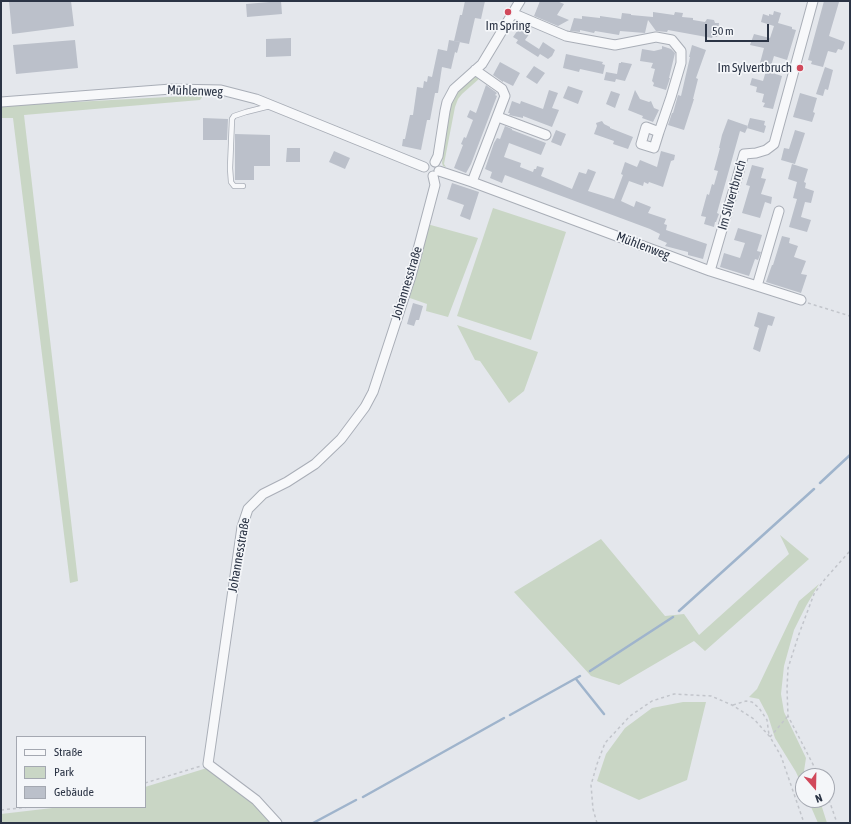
<!DOCTYPE html>
<meta charset="utf-8">
<style>
body{margin:0}
#map{position:relative;width:851px;height:824px;overflow:hidden;background:#e4e7ec;font-family:"Asap Condensed",sans-serif}
canvas{display:block}
.frame{position:absolute;inset:0;border:2px solid #2b3445;pointer-events:none}
.legend{position:absolute;left:16px;top:736px;width:130px;height:72px;box-sizing:border-box;background:#f4f6f9;border:1px solid #a4a8b1;margin:0;padding:5px 7px;list-style:none;font-size:12px;color:#2b3445}
.legend li{display:flex;align-items:center;gap:8px;height:20px}
.legend b{width:20px;border:1px solid #a4a8b1}
.north{position:absolute;left:795px;top:768px;width:40px;height:40px;box-sizing:border-box;background:#f4f6f9;border:1px solid #a4a8b1;border-radius:50%;rotate:160deg;font-size:11px;font-weight:700;line-height:16px;text-align:center;color:#2b3445}
.north::after{content:'';display:block;margin:auto;width:14px;height:18px;background:#d1495b;clip-path:polygon(50% 0,100% 100%,50% 72%,0 100%)}
.scale{position:absolute;left:705px;top:24px;width:64px;height:18px;box-sizing:border-box;border:2px solid #2b3445;border-top:0;padding-left:5px;font-size:12px;line-height:14px;white-space:nowrap;color:#2b3445;-webkit-text-stroke:3px #f4f6f9;paint-order:stroke}
</style>
<div id="map">
<canvas width="851" height="824"></canvas>
<div class="frame"></div>
<ul class="legend">
<li><b style="height:5px;background:#f7f8fa"></b>Straße</li>
<li><b style="height:11px;background:#c9d6c5"></b>Park</li>
<li><b style="height:11px;background:#bbc0ca"></b>Gebäude</li>
</ul>
<div class="north">N</div>
<div class="scale">50 m</div>
</div>
<script>
const c = document.querySelector('canvas').getContext('2d');
c.lineJoin = 'round';
function fill(path, color) { c.fillStyle = color; c.fill(path, 'evenodd'); }
const toPath = rows => new Path2D(rows.map(r => 'M' + r).join(''));
function stroke(path, color, width, dash) { c.strokeStyle = color; c.lineWidth = width; c.lineCap = dash ? 'butt' : 'round'; c.setLineDash(dash || []); c.stroke(path); }
function write(font, color, halo, rows, align = 'center') {
  c.font = font + ' "Asap Condensed",sans-serif'; c.lineWidth = 3.5; c.setLineDash([]); c.textBaseline = 'middle'; c.strokeStyle = halo; c.fillStyle = color; for (const [text, x, y, turn = 0] of rows) {
    c.save(); c.translate(x, y); c.rotate((+turn || 0) * Math.PI / 180); c.textAlign = isNaN(turn) ? turn : align; if (halo) c.strokeText(text, 0, 0); c.fillText(text, 0, 0); c.restore();
  }
}
const green = toPath([
 [474,76,480,78,462,94,458,99,455,107,444,164,446,167,443,166,442,163,449,107,457,91],
 [204,95,200,100,24,115,78,581,70,583,13,118,1,118,1,106],
 [493,208,566,232,531,340,457,316],
 [427,224,478,238,448,317,426,311,427,304,407,297],
 [457,325,538,352,524,391,509,403,480,361,475,360],
 [780,535,809,559,705,651,694,641,619,685,591,676,514,592,601,539,665,616,684,614,699,635,789,554],
 [819,584,806,606,794,630,784,666,781,694,784,712,806,758,804,771,811,776,803,776,803,788,796,772,775,738,768,716,759,699,749,697,757,689,799,601],
 [683,702,706,702,687,780,639,800,597,781,606,754,625,728,652,708],
 [207,768,253,801,273,823,1,823,1,814,61,807,145,807,145,787],
 [808,800,823,800,821,804,827,823,818,823]
]);
const stream = toPath([
 [820,483,850,455],
 [679,611,814,489],
 [590,671,673,617],
 [576,679,604,714],
 [510,715,580,676],
 [363,797,504,718],
 [313,823,356,800]
]);
const building = toPath([
 [9,1,71,1,74,26,12,34],
 [281,1,282,14,247,17,246,4],
 [465,1,485,1,481,19,475,18,469,44,454,41,460,15,462,15],
 [540,1,557,1,564,4,557,15,569,20,558,26,534,16],
 [824,1,839,2,829,36,845,42,842,50,838,49,836,53,828,51,823,67,811,64,812,61,808,60],
 [774,11,781,13,778,23,792,27,792,29,796,30,787,60,774,56,771,66,760,63,764,48,750,45,754,34,770,38,774,26,761,22,763,14,769,16,769,14,773,15],
 [653,12,674,15,675,12,683,13,682,17,693,18,693,20,705,22,707,19,714,20,715,23,719,23,717,37,713,36,712,38,668,30,667,32,656,31,648,20,645,33,620,31,619,35,595,31,594,33,580,30,580,32,570,31,574,18,582,19,582,16,600,18,600,16,621,19,622,13,631,14,631,15,653,17],
 [520,27,530,33,525,40,539,49,543,42,555,50,552,56,548,59,540,54,538,57,516,43,518,40,513,37],
 [291,38,291,56,266,57,266,39],
 [75,40,78,68,16,74,13,45],
 [449,40,460,42,457,53,455,52,451,69,442,67,438,93,435,93,430,120,427,120,421,150,402,146,403,139,405,139,410,115,413,115,417,87,423,88,424,81,427,82,428,76,432,77,438,49,447,51],
 [692,45,706,50,696,78,698,79,693,99,694,99,684,130,668,125,672,113,673,113,678,95,681,96,690,57,689,57],
 [662,46,671,49,675,53,669,78,670,78,666,90,653,86,654,83,652,81,655,69,651,68,653,63,640,61,642,49,654,51,662,49],
 [566,54,603,62,602,64,605,65,603,74,580,69,579,72,563,68],
 [500,62,520,73,513,86,503,81,503,82,493,75],
 [621,62,632,64,625,81,616,79,615,82,604,80,606,72,617,74,619,63,621,63],
 [534,66,545,73,537,84,526,77],
 [825,67,833,70,828,90,825,89,823,96,816,94],
 [766,71,782,76,773,109,763,107,765,103,762,102,764,94,756,92,757,87,750,85,752,78,763,81],
 [486,85,497,93,495,95,497,96,471,164,466,173,454,168,463,145,461,144,464,137,466,138,473,120,467,117,470,110,476,113],
 [568,86,583,91,578,104,563,98],
 [549,90,558,93,552,108,559,110,552,127,523,116,523,118,509,115,510,113,508,113,512,101,520,104,521,101,543,109],
 [635,90,640,99,649,102,651,101,654,108,659,110,653,122,642,118,643,116,628,110],
 [611,91,620,94,615,108,606,104],
 [800,93,817,98,813,112,815,113,812,122,793,117],
 [203,118,228,119,227,140,203,140],
 [750,118,765,121,764,125,766,126,764,133,747,128],
 [728,119,748,126,745,133,740,131,717,213,719,214,716,222,715,222,714,227,704,224,706,217,701,216,707,194,709,195,712,184,714,185,718,171,714,170,720,148,719,148,722,135],
 [602,121,604,124,610,127,610,128,633,137,628,149,613,144,614,141,594,134,597,126,596,123],
 [505,126,512,129,512,130,546,143,541,155,509,143,504,157,521,163,520,167,533,172,534,169,536,169,537,166,544,168,541,176,572,189,579,172,586,174,588,169,596,172,588,191,614,199,623,175,621,174,625,162,637,167,640,160,657,167,661,151,675,155,674,160,671,161,663,187,649,182,648,184,644,182,643,186,629,181,621,201,634,207,636,201,651,207,648,213,666,219,664,224,667,225,666,230,707,244,703,259,688,255,688,252,665,246,667,243,658,239,660,234,650,229,505,175,502,183,490,178,492,172,485,169,494,143,497,138,500,139],
 [556,130,566,134,561,146,551,142],
 [795,130,805,133,795,164,781,160,784,148,789,149],
 [235,134,270,135,270,166,254,166,254,180,235,180],
 [287,148,300,148,300,162,286,162],
 [334,151,350,158,345,169,329,162],
 [792,164,808,169,804,182,806,183,805,188,814,191,811,203,805,202,801,217,811,220,807,232,789,227,797,199,793,198,797,182,788,179],
 [752,165,764,168,761,178,766,179,761,194,772,197,771,204,765,202,760,218,742,213,750,186,746,185],
 [452,183,479,192,470,220,460,216,464,205,447,199],
 [738,228,762,235,757,251,761,252,758,260,755,259,749,276,720,267,724,253,740,258,745,243,734,240],
 [782,236,790,238,789,243,798,246,794,257,806,261,801,274,807,275,801,293,766,282,772,265,773,265],
 [413,303,423,306,419,320,416,320,414,326,407,324],
 [758,312,775,317,772,326,768,325,760,352,753,349,759,328,754,326]
]);
const path = toPath([
 [808,303,850,316],
 [733,705,746,701,752,702,759,708,767,720,769,735],
 [770,737,788,716],
 [819,776,788,716,787,689,788,668,799,634,814,594,825,579,850,551],
 [145,783,201,766],
 [827,794,837,823],
 [1,810,29,807],
 [597,823,593,809,591,785,597,764,605,743,630,716,652,701,674,694,711,696,732,705,754,719,770,737,781,756,804,823]
]);
const service = toPath([
 [243,186,234,186,231,182,230,168,232,119,234,116,246,112,270,106]
]);
const minor = toPath([
 [512,13,566,36,615,45,656,37,672,40,681,51,681,63,671,97,659,132,646,127,641,144,654,148,659,132],
 [1,102,171,89,221,90,256,99,424,167],
 [498,117,546,135],
 [435,162,438,156,445,111,447,102,454,89,482,64,520,1],
 [439,171,472,182,710,271,801,300],
 [472,182,505,96,502,89,475,70],
 [710,271,744,154,756,153,766,150,774,144,813,1],
 [757,286,779,211],
 [277,823,256,800,208,764,242,527,248,509,263,494,287,482,315,464,341,439,365,407,373,392,411,276,435,185,433,176]
]);
const markers = [
 [508,12,4,"#d1495b"],
 [800,68,4,"#d1495b"]
];
const poiNames = [
 ["Im Spring",508,26],
 ["Im Sylvertbruch",792,68,"right"]
];
const streetNames = [
 ["Mühlenweg",195,91,2],
 ["Im Silvertbruch",732,195,-74],
 ["Mühlenweg",643,246,21],
 ["Johannesstraße",407,283,-73],
 ["Johannesstraße",239,555,-80]
];
fill(green, '#c9d6c5');
stroke(stream, '#9fb4cc', 2.5);
fill(building, '#bbc0ca');
stroke(service, '#a9aeb7', 6);
stroke(minor, '#a9aeb7', 11);
stroke(path, '#c2c5cb', 1.5, [3, 3]);
stroke(service, '#f7f8fa', 4.5);
stroke(minor, '#f7f8fa', 9);
for (const [x, y, r, color] of markers) { const dot = new Path2D(); dot.arc(x, y, r, 0, 2 * Math.PI); c.fillStyle = color; c.fill(dot); stroke(dot, '#f4f6f9', 1.5); }
write('13px', '#2b3445', '#f4f6f9', poiNames);
write('13px', '#2b3445', '#f4f6f9', streetNames);
</script>
